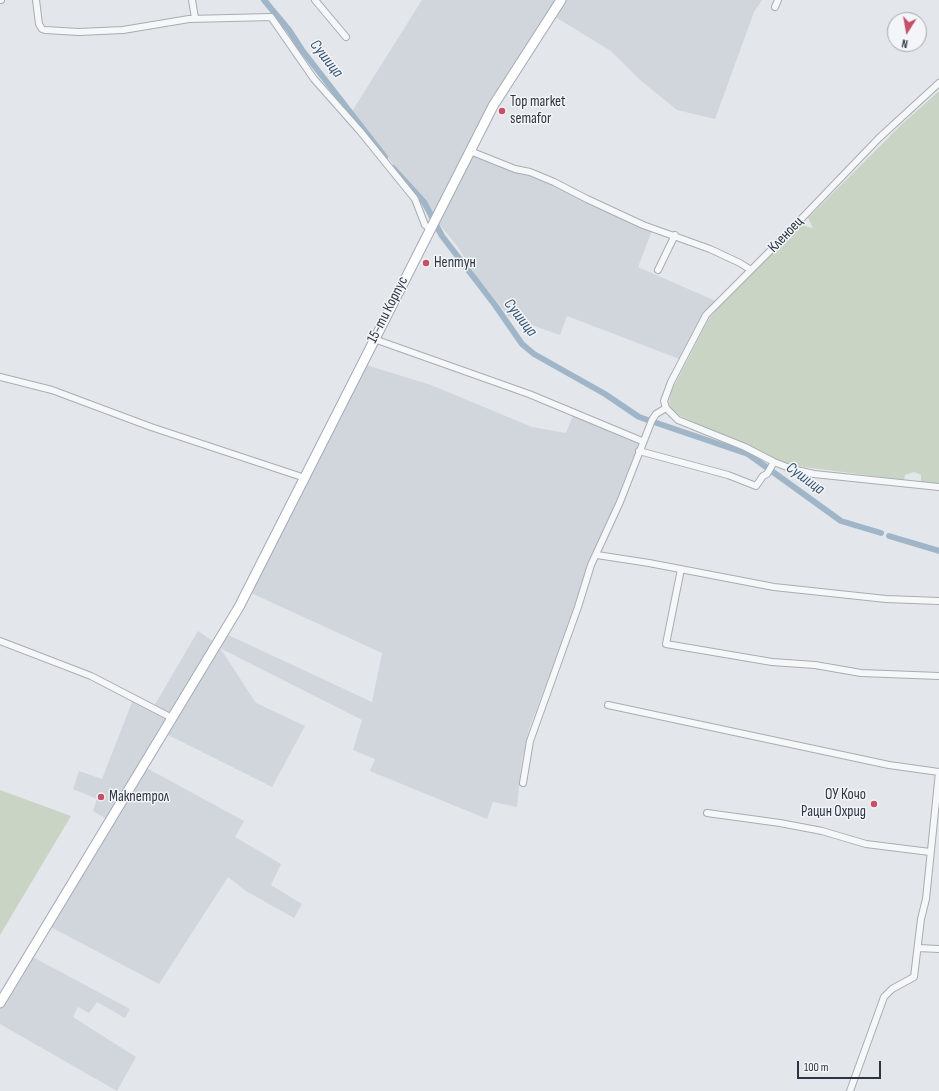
<!DOCTYPE html>
<meta charset="utf-8">
<style>
body{margin:0}
#map{position:relative;width:939px;height:1091px;overflow:hidden;background:#e3e6ea;font-family:"Sofia Sans Condensed",sans-serif}
canvas{display:block}
.north{position:absolute;left:887px;top:12px;width:40px;height:40px;box-sizing:border-box;background:#f3f5f8;border:1px solid #a3a8af;border-radius:50%;rotate:191deg;font-size:11px;font-weight:700;line-height:16px;text-align:center;color:#2c3542}
.north::after{content:'';display:block;margin:auto;width:14px;height:18px;background:#c75068;clip-path:polygon(50% 0,100% 100%,50% 72%,0 100%)}
.scale{position:absolute;left:797px;top:1061px;width:84px;height:18px;box-sizing:border-box;border:2px solid #2c3542;border-top:0;padding-left:5px;font-size:12px;line-height:14px;white-space:nowrap;color:#2c3542;-webkit-text-stroke:3px #f3f5f8;paint-order:stroke}
</style>
<div id="map">
<canvas width="939" height="1091"></canvas>
<div class="north">N</div>
<div class="scale">100 m</div>
</div>
<script>
const c = document.querySelector('canvas').getContext('2d');
c.lineJoin = 'round';
function fill(path, color) { c.fillStyle = color; c.fill(path, 'evenodd'); }
const toPath = rows => new Path2D(rows.map(r => 'M' + r).join(''));
function stroke(path, color, width, dash) { c.strokeStyle = color; c.lineWidth = width; c.lineCap = dash ? 'butt' : 'round'; c.setLineDash(dash || []); c.stroke(path); }
function write(font, color, halo, rows, align = 'center') {
  c.font = font + ' "Sofia Sans Condensed",sans-serif'; c.lineWidth = 3; c.setLineDash([]); c.textBaseline = 'middle'; c.strokeStyle = halo; c.fillStyle = color; for (const [text, x, y, turn = 0] of rows) {
    c.save(); c.translate(x, y); c.rotate((+turn || 0) * Math.PI / 180); c.textAlign = isNaN(turn) ? turn : align; if (halo) c.strokeText(text, 0, 0); c.fillText(text, 0, 0); c.restore();
  }
}
const built = toPath([
 [422,0,762,0,754,12,715,119,677,110,640,80,611,51,552,15,470,150,530,172,653,228,638,267,718,302,706,315,682,360,567,316,560,335,509,317,477,277,458,247,435,219,424,202,351,113],
 [366,365,431,385,532,427,566,433,573,415,638,444,529,729,521,765,517,807,493,802,487,819,370,771,375,759,353,750,362,720,220,648,256,703,305,726,272,787,164,733,143,766,244,821,235,837,281,864,271,885,302,904,294,918,246,891,228,877,159,984,47,925,110,821,93,811,97,799,73,789,79,771,102,779,134,697,153,708,198,631,217,644,226,634,372,702,382,653,251,593],
 [29,955,130,1009,125,1018,97,1002,89,1013,78,1007,73,1017,136,1057,117,1091,0,1024,0,1003]
]);
const green = toPath([
 [939,91,939,484,921,482,921,475,914,472,905,475,904,480,804,467,782,462,674,413,669,404,671,392,708,320,723,302,803,222,807,227,813,228,808,218,901,125],
 [0,790,71,816,0,935]
]);
const canal = toPath([
 [264,0,289,30,302,50,385,157],
 [393,168,424,202,442,236,495,305,522,344,534,354,605,394,639,417,748,454,841,521,881,533],
 [889,536,939,551]
]);
const minor = toPath([
 [0,0,1,0],
 [36,0,39,24,42,29,45,30,79,32,123,30,189,19,271,17,314,79,360,131,415,199,425,225,430,229],
 [192,0,195,18],
 [315,0,346,37],
 [775,7,778,0],
 [939,83,879,138,779,242,706,315,671,382,664,401,666,408,678,420,745,447,774,462,792,469,814,474,939,487],
 [470,151,515,169,530,172,554,182,587,199,643,225,710,249,740,263,751,270],
 [658,270,675,235],
 [374,339,529,394,642,441],
 [0,377,52,390,151,427,305,478],
 [639,451,728,475,756,486,763,476,767,474,774,462],
 [597,555,649,563,774,587,886,599,939,601],
 [681,569,666,644,772,662,815,665,861,673,939,676],
 [0,641,91,676,172,718],
 [608,705,889,765,939,772],
 [523,783,530,741,578,607,591,565,620,502,652,420,656,414,666,408],
 [707,813,780,823,822,831,866,844,930,852],
 [918,948,939,949],
 [850,1091,884,997,892,989,914,977,921,919,926,899,939,772]
]);
const primary = toPath([
 [0,1003,239,607,493,106,561,0]
]);
const markers = [
 [502,111,4,"#c75068"],
 [426,263,4,"#c75068"],
 [101,797,4,"#c75068"],
 [874,804,4,"#c75068"]
];
const poiNames = [
 ["Top market",510,102],
 ["semafor",510,119],
 ["Нептун",434,263],
 ["ОУ Кочо",866,795,"right"],
 ["Рацин Охрид",866,812,"right"],
 ["Макпетрол",109,797]
];
const streetNames = [
 ["Кленоец",786,235,-46],
 ["15-ти Корпус",388,310,-63]
];
const waterNames = [
 ["Сушица",326,59,52],
 ["Сушица",520,318,52],
 ["Сушица",805,479,36]
];
fill(built, '#d1d6dc');
fill(green, '#c9d4c5');
stroke(canal, '#a0b6c8', 6);
stroke(minor, '#a8adb4', 8);
stroke(primary, '#a3abb6', 11);
stroke(minor, '#f6f7f9', 6);
stroke(primary, '#fff', 9);
for (const [x, y, r, color] of markers) { const dot = new Path2D(); dot.arc(x, y, r, 0, 2 * Math.PI); c.fillStyle = color; c.fill(dot); stroke(dot, '#f3f5f8', 1.5); }
write('15px', '#2c3542', '#f3f5f8', poiNames, 'left');
write('15px', '#2c3542', '#f3f5f8', streetNames);
write('italic 16px', '#385674', '#f3f5f8', waterNames);
</script>
